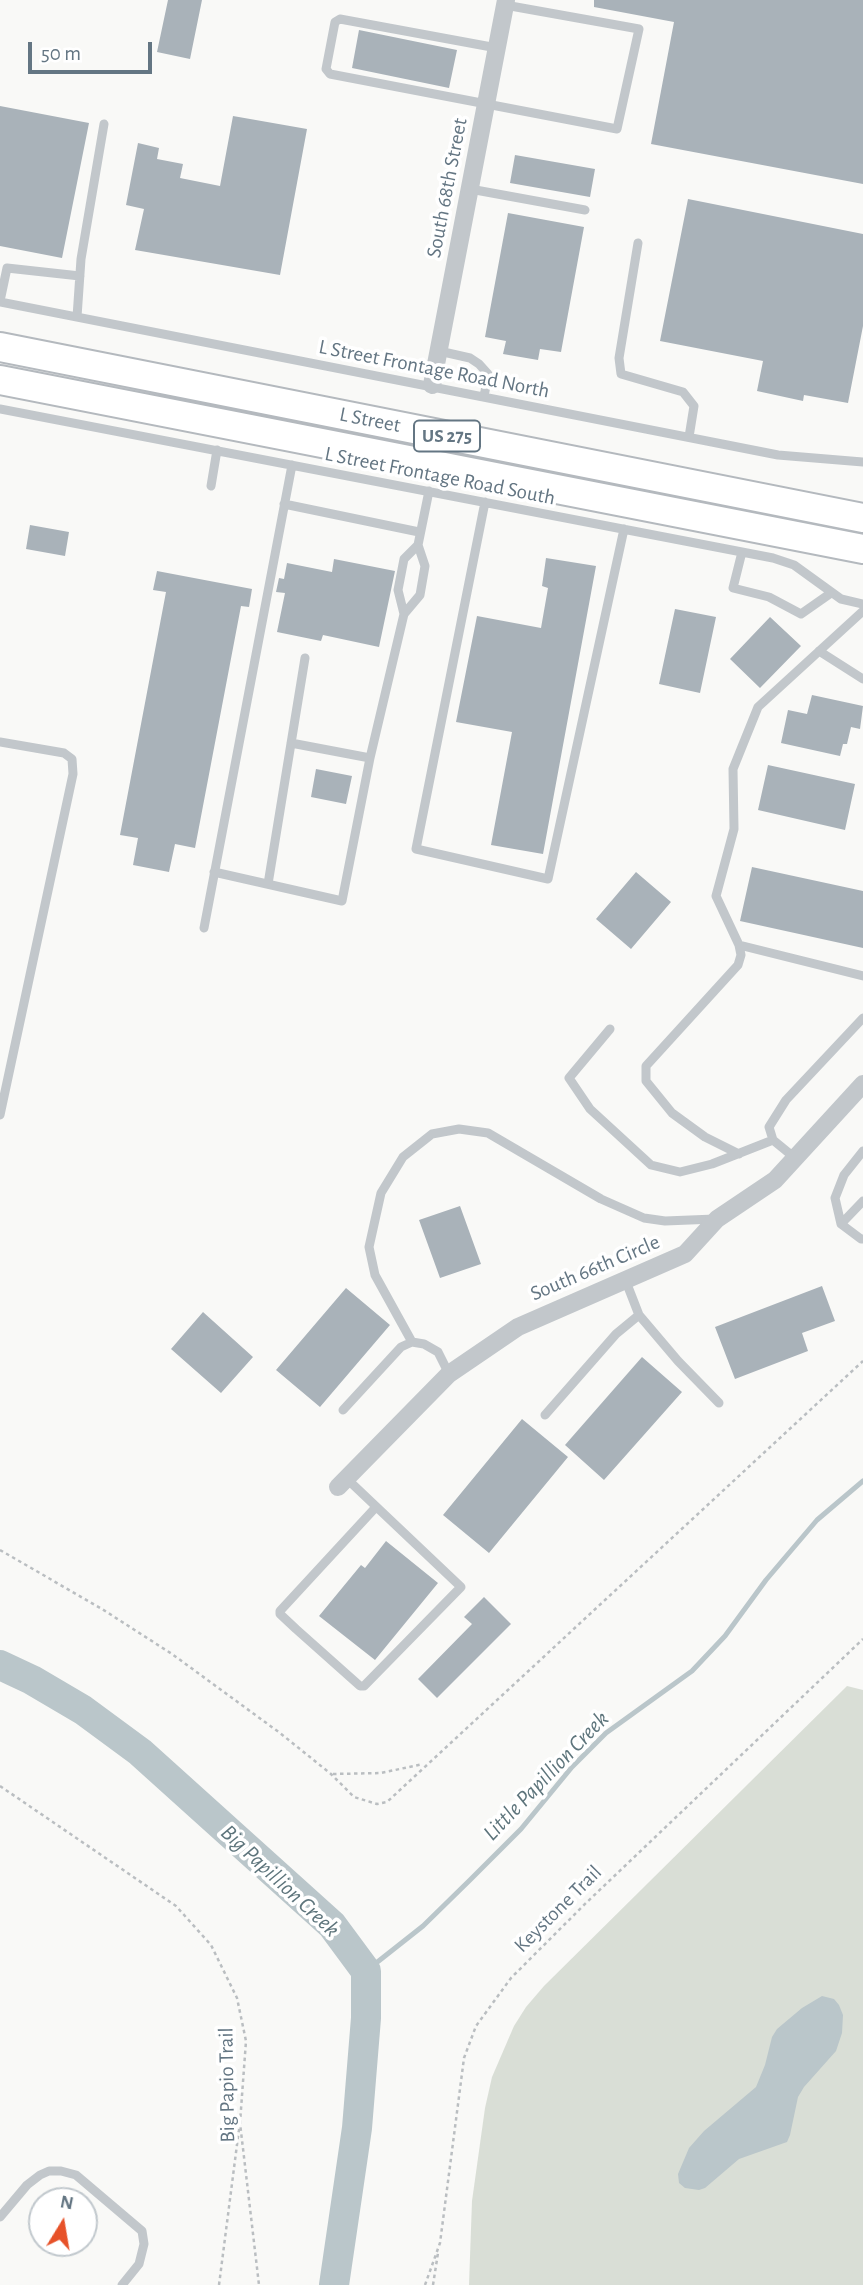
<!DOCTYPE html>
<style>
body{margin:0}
#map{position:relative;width:863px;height:2285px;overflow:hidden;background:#f9f9f7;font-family:"Alegreya Sans",sans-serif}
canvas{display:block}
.north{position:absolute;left:28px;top:2187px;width:70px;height:70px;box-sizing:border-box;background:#fff;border:2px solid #c1c8cd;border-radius:50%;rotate:11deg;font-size:19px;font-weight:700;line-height:28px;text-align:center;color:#647683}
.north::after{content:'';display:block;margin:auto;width:24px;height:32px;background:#e75229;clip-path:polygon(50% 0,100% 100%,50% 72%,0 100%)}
.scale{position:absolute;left:28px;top:42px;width:124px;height:32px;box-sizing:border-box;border:4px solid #647683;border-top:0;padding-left:9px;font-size:21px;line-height:24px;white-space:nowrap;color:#647683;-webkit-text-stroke:5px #fff;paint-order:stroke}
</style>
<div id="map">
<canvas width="863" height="2285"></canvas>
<div class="north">N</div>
<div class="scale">50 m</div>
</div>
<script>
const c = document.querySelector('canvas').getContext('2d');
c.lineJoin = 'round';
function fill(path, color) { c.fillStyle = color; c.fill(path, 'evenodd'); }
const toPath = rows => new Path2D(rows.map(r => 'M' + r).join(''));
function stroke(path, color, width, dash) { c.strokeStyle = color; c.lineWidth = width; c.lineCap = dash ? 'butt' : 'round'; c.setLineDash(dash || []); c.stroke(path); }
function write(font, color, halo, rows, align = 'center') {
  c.font = font + ' "Alegreya Sans",sans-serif'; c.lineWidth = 7; c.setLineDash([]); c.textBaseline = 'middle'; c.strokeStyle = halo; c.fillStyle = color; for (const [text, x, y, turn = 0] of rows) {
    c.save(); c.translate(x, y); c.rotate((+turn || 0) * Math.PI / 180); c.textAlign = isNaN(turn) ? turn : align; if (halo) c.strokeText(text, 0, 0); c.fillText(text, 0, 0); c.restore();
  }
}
const green = toPath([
 [847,1686,863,1690,863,2285,469,2285,472,2201,485,2108,492,2077,514,2026,526,2007,544,1986]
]);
const water = toPath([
 [822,1996,834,1999,839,2005,843,2015,842,2033,836,2051,804,2087,798,2097,790,2135,787,2142,739,2159,705,2188,699,2190,685,2188,679,2183,678,2174,689,2148,704,2131,756,2087,765,2065,772,2037,777,2029,802,2008]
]);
const stream = toPath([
 [366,1971,423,1926,471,1879,521,1829,572,1767,606,1733,692,1671,725,1636,766,1580,817,1520,863,1481]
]);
const river = toPath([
 [0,1665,32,1680,83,1710,140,1752,332,1925,366,1971,366,2018,357,2128,334,2285]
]);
const building = toPath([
 [168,0,202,0,190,59,157,52],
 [594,0,863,0,863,184,651,144,674,22,594,7],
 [359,30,457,50,449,88,352,68],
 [0,106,89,123,62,258,0,246],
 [233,116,307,129,280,275,135,250,144,209,126,205,138,143,159,148,157,159,183,164,180,178,220,186],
 [515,155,595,169,590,197,510,183],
 [688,199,863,234,863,326,848,403,804,395,803,401,757,391,763,361,660,341],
 [508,213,584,227,561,352,540,349,538,360,503,354,506,341,485,337],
 [30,525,69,532,65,556,26,549],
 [546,558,596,566,543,854,491,845,512,732,456,722,477,616,541,628,548,588,542,586],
 [334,559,395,571,379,647,323,635,321,641,277,632,285,593,276,592,279,578,284,579,287,563,332,572],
 [157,571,252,589,249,607,241,606,195,848,175,844,169,872,133,865,138,838,120,835,166,592,153,590],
 [675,609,716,617,700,693,659,684],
 [770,617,801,646,760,688,730,659],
 [812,695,863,706,860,729,851,727,847,744,843,744,840,756,781,743,788,710,807,714],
 [768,765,855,784,845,830,758,810],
 [316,769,352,776,346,804,311,797],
 [752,867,863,891,863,948,740,921],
 [636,872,671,902,631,949,596,919],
 [460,1206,481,1264,440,1278,419,1220],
 [822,1286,835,1321,802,1333,808,1351,735,1379,715,1327],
 [346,1288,390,1325,320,1407,276,1370],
 [203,1312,253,1357,221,1393,171,1349],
 [642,1357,682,1392,604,1480,565,1445],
 [522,1419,568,1457,489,1553,443,1515],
 [386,1541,438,1583,375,1660,319,1616,361,1565,365,1568],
 [484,1597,511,1624,437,1698,418,1679,472,1624,464,1617]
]);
const path = toPath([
 [0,1550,102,1609,172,1654,280,1733,331,1774,354,1797,377,1804,387,1802,863,1361],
 [333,1774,381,1773,423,1764],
 [0,1786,176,1906,211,1945,237,1998,246,2041,240,2123,259,2285],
 [219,2285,239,2129],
 [425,2285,440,2243,464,2058,476,2026,511,1978,586,1903,863,1639],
 [433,2285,438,2253]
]);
const service = toPath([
 [497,48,340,19,335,22,326,69,330,74,617,129,639,29,505,5],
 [470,189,585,210],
 [638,243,619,358,621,374,683,392,694,406,689,437],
 [0,301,7,268,80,276],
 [0,302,778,455,863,462],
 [77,317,81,259,104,124],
 [439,351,470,358,479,364,488,374,484,397],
 [0,409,773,558,794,565,841,599,863,604],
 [211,486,217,450],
 [485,502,416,849,548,879,624,529],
 [284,504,419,532],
 [742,552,733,588,769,597,801,614,831,593],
 [863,611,758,707,733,769,734,829,716,896,739,945,863,976],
 [404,614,398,590,404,559,418,545],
 [819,651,863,679],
 [0,742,64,753,72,759,73,774,0,1115],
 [291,743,370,758],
 [214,872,342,901,370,758,404,614,420,595,425,566,418,545,429,491],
 [268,884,305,658],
 [204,928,292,465],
 [610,1029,569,1078,590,1109,651,1165,680,1172,712,1164,773,1140],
 [863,1151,844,1175,835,1198,841,1224,861,1239,863,1239],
 [739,1154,705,1137,672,1113,646,1081,646,1066,738,965,741,955,739,945],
 [795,1158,773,1140,769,1127,786,1100,863,1018],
 [841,1224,863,1201],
 [625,1279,639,1315,678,1361,719,1403],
 [412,1342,375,1275,369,1247,381,1193,403,1157,432,1134,459,1129,488,1133,601,1199,644,1218,665,1221,715,1219],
 [343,1410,401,1347,412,1342,424,1344,438,1352,449,1374],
 [545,1415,616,1334,639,1315],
 [346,1478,461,1587,364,1686,360,1686,296,1629,280,1614,280,1611,376,1507],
 [0,2217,27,2185,40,2175,49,2171,61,2171,76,2175,142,2231,144,2244,139,2264,122,2285]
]);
const minor = toPath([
 [432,385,506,0],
 [338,1487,449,1374,518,1327,685,1254,717,1219,775,1180,863,1084]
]);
const primary = toPath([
 [0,347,863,518],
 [0,380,863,549]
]);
const shields = [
 [447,436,66]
];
const shieldNames = [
 ["US 275",447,436]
];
const streetNames = [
 ["South 68th Street",447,188,-79],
 ["L Street Frontage Road North",434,369,11],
 ["L Street",370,420,11],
 ["L Street Frontage Road South",440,476,11],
 ["South 66th Circle",595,1268,-23],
 ["Keystone Trail",558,1909,-45],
 ["Big Papio Trail",227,2085,-91]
];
const waterNames = [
 ["Little Papillion Creek",546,1776,-46],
 ["Big Papillion Creek",280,1881,43]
];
fill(green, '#d9ded6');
fill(water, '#bac6ca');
stroke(stream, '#bac6ca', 5);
stroke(river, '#bac6ca', 30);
fill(building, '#a9b2b9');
stroke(primary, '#b4b9be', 32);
stroke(path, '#babec1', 2.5, [3.5, 3.5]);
stroke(service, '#c2c7cb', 9);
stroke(minor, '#c2c7cb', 18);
stroke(primary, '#fff', 28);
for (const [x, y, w] of shields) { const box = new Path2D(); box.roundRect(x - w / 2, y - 15.5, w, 31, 5); c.fillStyle = '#fff'; c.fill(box); stroke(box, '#647683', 2); }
write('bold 19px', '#647683', null, shieldNames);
write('21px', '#647683', '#fff', streetNames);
write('italic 23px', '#5e757c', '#fff', waterNames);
</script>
